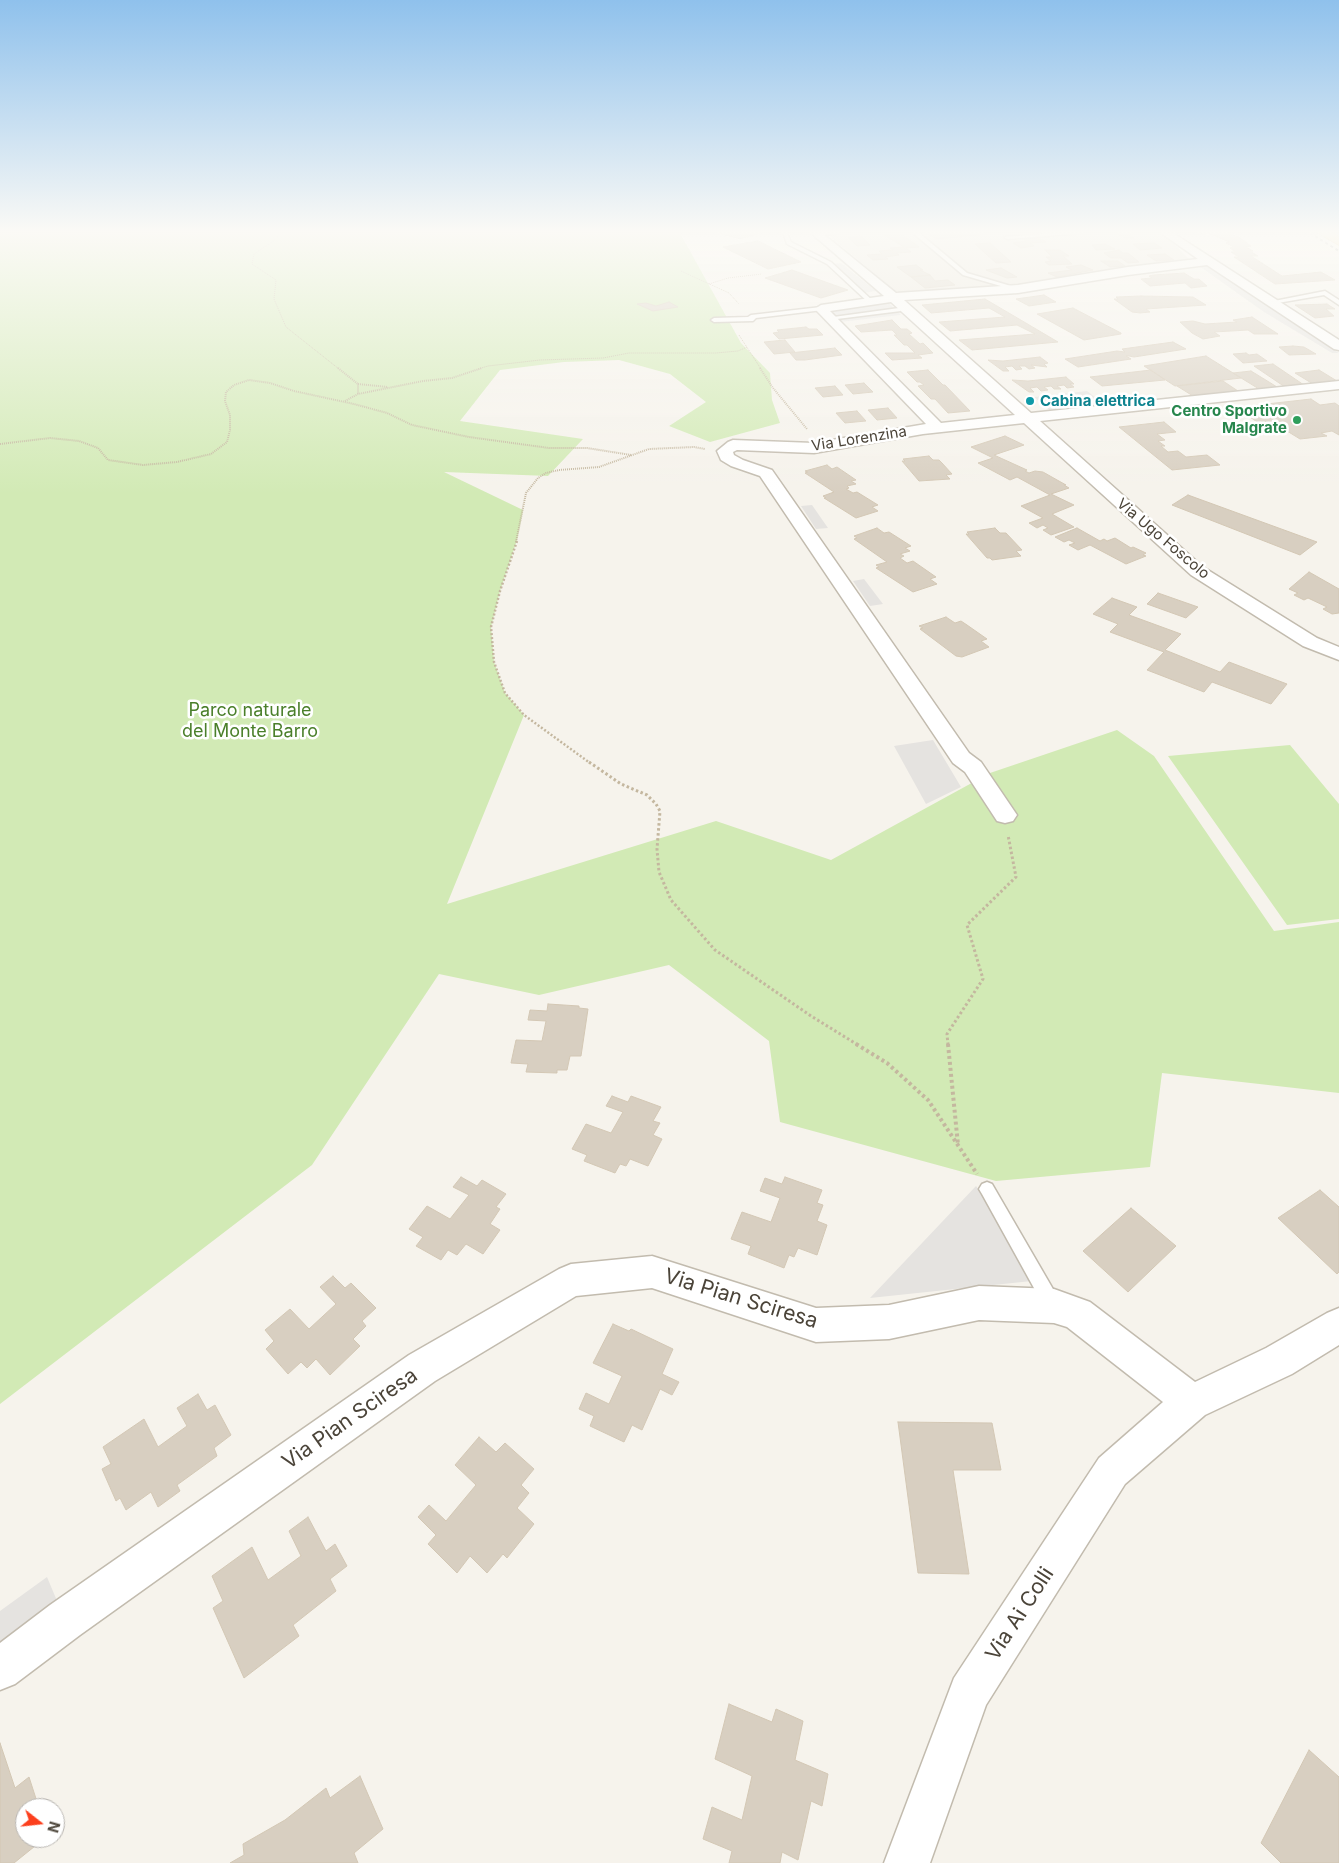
<!DOCTYPE html>
<style>
body{margin:0}
#map{position:relative;width:1339px;height:1863px;overflow:hidden;background:#f6f3ec;font-family:Inter,sans-serif}
canvas{display:block}
.north{position:absolute;left:15px;top:1798px;width:50px;height:50px;box-sizing:border-box;background:#fff;border:1px solid #b7b4b0;border-radius:50%;rotate:106deg;font-size:14px;font-weight:700;line-height:20px;text-align:center;color:#4b4439}
.north::after{content:'';display:block;margin:auto;width:18px;height:22px;background:#fc3f1d;clip-path:polygon(50% 0,100% 100%,50% 72%,0 100%)}
</style>
<div id="map">
<canvas width="1339" height="1863"></canvas>
<div class="north">N</div>
</div>
<script>
const c = document.querySelector('canvas').getContext('2d');
c.lineJoin = 'round';
function fill(path, color) { c.fillStyle = color; c.fill(path, 'evenodd'); }
const toPath = rows => new Path2D(rows.map(r => 'M' + r).join(''));
function stroke(path, color, width, dash) { c.strokeStyle = color; c.lineWidth = width; c.lineCap = dash ? 'butt' : 'round'; c.setLineDash(dash || []); c.stroke(path); }
function write(font, color, halo, rows, align = 'center') {
  c.font = font + ' Inter,sans-serif'; c.lineWidth = 5; c.setLineDash([]); c.textBaseline = 'middle'; c.strokeStyle = halo; c.fillStyle = color; for (const [text, x, y, turn = 0] of rows) {
    c.save(); c.translate(x, y); c.rotate((+turn || 0) * Math.PI / 180); c.textAlign = isNaN(turn) ? turn : align; if (halo) c.strokeText(text, 0, 0); c.fillText(text, 0, 0); c.restore();
  }
}
const residential = toPath([
 [826,233,1163,233,1190,260,1140,265,1019,286,916,293,899,292,895,291]
]);
const green = toPath([
 [0,233,680,233,741,343,770,373,772,400,780,423,710,442,669,426,706,402,670,374,619,360,564,362,500,370,460,421,583,439,548,476,444,472,523,510,517,540,500,591,491,627,494,662,505,693,524,715,447,904,716,821,831,860,990,773,1117,730,1154,756,1274,931,1339,922,1339,1093,1162,1073,1150,1167,996,1181,780,1122,769,1041,669,965,539,995,439,974,312,1165,0,1404],
 [1290,745,1339,804,1339,919,1287,925,1168,756]
]);
const parking = toPath([
 [841,263,876,291,864,293,833,264],
 [1199,266,1208,266,1339,353,1332,353,1264,312],
 [888,302,901,315,840,322,830,311],
 [1087,391,1107,406,1053,413,1034,397],
 [812,505,828,528,816,529,801,506],
 [864,579,883,604,870,606,853,581],
 [933,740,961,787,926,804,894,746],
 [976,1186,1041,1280,870,1298],
 [47,1577,60,1608,0,1653,0,1611]
]);
const building = toPath([
 [718,233,761,233,740,239,718,233],
 [900,233,919,247,906,248,911,252,896,253,899,255,885,257,888,259,873,260,867,255,882,254,879,251,893,250,890,248,904,247,884,235,900,233],
 [926,233,986,233,988,234,937,239,926,233],
 [1115,233,1133,233,1135,234,1129,235,1134,238,1126,238,1115,233],
 [1198,233,1228,233,1239,237,1251,246,1246,247,1253,251,1250,251,1258,256,1251,256,1282,276,1321,272,1335,280,1275,284,1234,257,1239,257,1231,252,1236,252,1230,248,1234,247,1226,243,1229,242,1211,234,1198,233],
 [861,236,870,245,857,246,848,237,861,236],
 [1023,238,1041,239,1046,242,1030,243,1034,246,1021,248,1013,243,1026,241,1023,238],
 [758,241,801,262,768,269,723,247,758,241],
 [990,243,1011,262,996,263,975,244,990,243],
 [1154,243,1162,248,1140,250,1133,244,1154,243],
 [1105,244,1115,249,1096,250,1092,245,1105,244],
 [1045,250,1060,250,1069,256,1063,256,1072,264,1049,265,1045,262,1051,261,1046,257,1052,257,1045,250],
 [1119,250,1123,253,1128,253,1139,262,1128,263,1121,258,1111,258,1104,253,1119,250],
 [1165,254,1174,260,1156,261,1147,255,1165,254],
 [1101,261,1118,261,1125,266,1110,267,1101,261],
 [916,265,923,270,920,270,930,275,911,277,897,267,916,265],
 [1081,265,1093,270,1057,277,1048,273,1072,270,1066,267,1081,265],
 [1001,268,1017,277,1007,278,986,270,1001,268],
 [792,270,848,290,821,298,765,278,792,270],
 [1184,273,1194,279,1199,279,1207,286,1191,288,1185,283,1150,286,1141,279,1152,278,1149,276,1153,275,1184,273],
 [930,275,935,281,948,280,955,285,925,288,911,277,930,275],
 [1044,295,1056,302,1029,306,1016,299,1044,295],
 [1141,296,1193,297,1206,305,1146,309,1150,312,1140,313,1132,312,1114,299,1118,299,1116,297,1141,296],
 [985,299,1014,316,1058,342,972,350,959,340,1035,334,1017,325,950,331,939,322,1005,317,989,308,931,313,922,305,985,299],
 [669,302,678,307,653,311,637,304,646,303,656,306,669,302],
 [1327,304,1335,309,1326,309,1334,316,1315,318,1295,305,1327,304],
 [1073,308,1121,333,1121,334,1084,340,1037,314,1073,308],
 [1252,317,1278,334,1254,334,1248,330,1214,332,1220,336,1203,339,1192,333,1180,322,1193,321,1205,324,1237,322,1233,320,1252,317],
 [892,320,901,329,907,329,912,333,909,334,920,344,923,343,933,353,918,355,922,358,892,360,885,353,915,353,907,345,904,345,894,335,897,335,892,330,861,332,855,326,892,320],
 [806,327,809,329,817,329,823,335,779,339,773,333,779,332,777,330,806,327],
 [785,340,795,352,774,354,764,342,785,340],
 [1173,342,1186,349,1134,357,1129,356,1126,356,1131,359,1078,367,1065,359,1117,351,1125,352,1122,349,1173,342],
 [1293,346,1304,347,1316,354,1289,355,1279,347,1293,346],
 [835,348,842,355,805,360,796,360,790,353,835,348],
 [1246,353,1249,355,1257,354,1267,361,1243,363,1233,354,1246,353],
 [1206,356,1241,378,1175,386,1144,366,1206,356],
 [1040,357,1048,363,1044,364,1047,367,1031,365,1035,368,1029,369,1025,366,1019,366,1022,369,1016,370,1012,366,1005,367,1009,371,1003,371,988,360,1003,361,1040,357],
 [1273,364,1304,385,1285,387,1254,366,1273,364],
 [928,370,943,385,945,385,970,411,948,413,935,399,931,399,918,386,924,385,920,382,917,382,907,372,928,370],
 [1151,370,1165,380,1102,386,1090,377,1151,370],
 [1319,370,1337,381,1313,384,1295,373,1319,370],
 [1251,371,1269,382,1277,387,1259,389,1233,373,1251,371],
 [1066,377,1074,384,1070,384,1074,387,1067,388,1064,385,1057,386,1061,389,1054,389,1051,386,1044,387,1048,390,1041,391,1037,387,1030,388,1034,392,1029,392,1012,380,1028,381,1066,377],
 [1223,381,1238,391,1193,396,1177,386,1223,381],
 [864,383,873,392,853,394,845,385,864,383],
 [835,386,843,395,823,397,815,388,835,386],
 [1311,399,1320,405,1335,403,1339,406,1339,435,1332,431,1321,433,1327,436,1300,439,1287,431,1278,432,1274,429,1269,430,1241,411,1246,410,1240,407,1311,399],
 [888,408,897,418,877,420,868,410,888,408],
 [857,411,866,421,845,423,836,413,857,411],
 [1164,422,1176,432,1157,434,1165,440,1158,441,1165,446,1161,446,1168,452,1178,451,1186,457,1207,455,1220,465,1172,470,1119,427,1164,422],
 [1005,436,1024,445,994,455,1027,470,1025,471,1029,473,1035,471,1043,472,1066,485,1064,485,1069,488,1051,494,1074,505,1052,514,1074,527,1051,535,1043,530,1048,528,1043,525,1037,528,1029,523,1043,518,1021,506,1050,495,1017,477,1010,480,978,463,993,458,971,447,1005,436],
 [929,456,933,460,939,460,942,463,952,474,946,475,950,479,919,481,902,461,905,461,903,459,929,456],
 [827,465,832,469,837,467,856,480,851,481,856,484,847,486,849,488,846,489,853,493,857,492,878,505,872,507,878,511,856,518,824,498,826,498,823,496,834,492,805,473,808,472,805,471,827,465],
 [1188,495,1317,542,1300,555,1172,505,1188,495],
 [877,528,884,533,889,532,911,546,905,548,910,551,900,554,904,556,900,558,907,563,913,561,936,577,930,579,937,584,913,592,876,568,879,567,876,565,887,562,854,539,857,538,854,536,877,528],
 [995,528,1000,533,1006,533,1022,550,1016,551,1021,556,992,560,990,558,987,558,966,534,969,534,967,532,995,528],
 [1077,528,1100,541,1104,539,1107,541,1115,538,1131,548,1133,547,1146,553,1143,555,1146,556,1126,564,1090,545,1078,550,1069,545,1075,543,1069,540,1064,542,1055,537,1077,528],
 [1309,572,1339,589,1339,613,1332,614,1323,609,1327,607,1308,598,1304,600,1294,595,1298,593,1289,589,1309,572],
 [1158,593,1198,607,1186,618,1147,604,1158,593],
 [1112,598,1137,607,1129,615,1181,634,1165,650,1220,672,1229,662,1287,684,1271,704,1212,682,1204,692,1147,670,1164,652,1110,632,1118,624,1093,614,1112,598],
 [946,617,955,623,961,621,967,625,987,639,981,641,989,647,962,657,956,656,920,629,923,628,919,626,946,617],
 [548,1004,579,1006,579,1008,588,1009,581,1056,570,1056,567,1070,557,1070,557,1073,526,1072,528,1064,511,1063,516,1040,542,1041,546,1021,528,1020,530,1010,547,1011,548,1004],
 [612,1096,628,1102,631,1096,661,1107,653,1121,660,1123,653,1135,662,1139,648,1166,630,1159,626,1166,620,1164,615,1173,584,1161,587,1155,572,1149,586,1124,611,1133,623,1112,606,1106,612,1096],
 [461,1177,477,1186,482,1180,506,1194,496,1207,500,1209,490,1224,500,1230,483,1254,466,1244,457,1255,448,1250,441,1260,416,1246,423,1237,409,1229,427,1206,450,1219,469,1195,453,1187,461,1177],
 [785,1177,822,1190,817,1203,823,1205,817,1221,827,1225,817,1255,798,1248,794,1257,789,1255,784,1268,748,1254,751,1246,731,1239,742,1212,771,1222,780,1198,760,1191,765,1178,782,1184,785,1177],
 [1320,1190,1339,1207,1339,1272,1337,1274,1278,1218,1320,1190],
 [1131,1208,1176,1246,1128,1292,1083,1251,1131,1208],
 [333,1276,345,1288,351,1283,376,1308,362,1321,366,1326,353,1339,360,1346,330,1375,316,1359,307,1368,301,1362,288,1374,266,1349,274,1341,265,1330,290,1309,309,1329,336,1304,320,1287,333,1276],
 [613,1324,629,1331,631,1329,673,1349,662,1374,679,1382,672,1395,660,1389,642,1430,632,1425,624,1442,590,1426,594,1416,579,1409,586,1393,609,1404,622,1376,593,1363,613,1324],
 [198,1394,207,1410,215,1405,231,1435,214,1448,217,1456,177,1485,180,1491,158,1507,151,1492,126,1510,120,1498,116,1501,102,1469,111,1464,103,1447,144,1419,158,1447,187,1426,177,1408,198,1394],
 [898,1422,992,1423,1001,1470,953,1470,969,1574,918,1573,898,1422],
 [479,1437,496,1452,505,1443,534,1469,521,1485,529,1493,517,1508,534,1524,507,1558,503,1554,487,1573,470,1556,457,1573,428,1544,436,1535,418,1517,429,1505,446,1521,476,1485,455,1465,479,1437],
 [308,1517,326,1551,335,1544,347,1566,330,1579,336,1591,293,1625,299,1636,244,1678,213,1608,223,1601,212,1576,252,1547,268,1580,301,1556,289,1531,308,1517],
 [729,1704,772,1722,776,1709,803,1721,795,1760,828,1774,822,1806,811,1801,798,1860,782,1852,780,1863,729,1863,732,1851,703,1839,712,1807,742,1820,752,1776,715,1759,729,1704],
 [0,1743,15,1788,29,1777,39,1808,25,1808,25,1838,45,1838,14,1863,0,1863,0,1743],
 [1309,1750,1339,1777,1339,1863,1281,1863,1261,1843,1309,1750],
 [360,1776,383,1829,354,1853,358,1863,230,1863,244,1855,243,1844,285,1820,326,1788,330,1798,360,1776]
]);
const pathFar4 = toPath([
 [280,233,275,240,254,254,252,264,276,280,274,299,286,327,339,369],
 [681,271,729,293,739,304],
 [709,284,728,278,762,274],
 [739,335,761,369],
 [478,369,488,366,540,360,603,358,629,353,716,353,738,351,747,347]
]);
const pathFar3 = toPath([
 [338,368,358,384,358,394],
 [760,368,773,388,807,429],
 [358,384,388,387],
 [345,401,358,394,423,381,452,378,482,368],
 [0,444,50,438,79,441,98,448,108,460,143,465,177,462,211,454,227,442,230,430,230,415,225,401,226,392,234,385,249,380,270,383,294,391,354,404,387,413,412,425,469,437,549,448,587,448,631,455],
 [516,542,526,493,538,478,546,473,559,470,599,467,649,449,694,447,705,449]
]);
const pathFar2 = toPath([
 [517,541,500,591,491,627,494,662,505,693,524,715,590,763]
]);
const pathFar1 = toPath([
 [589,762,621,784,647,795,656,804,660,811,657,849,659,872,671,900,715,950,811,1016,858,1045],
 [948,1045,947,1034,983,979,967,925,1016,877,1008,835]
]);
const path = toPath([
 [856,1044,887,1063,928,1100,977,1174],
 [948,1044,958,1145]
]);
const lane = toPath([
 [783,233,787,233,791,242,831,262,873,301,873,303,869,303,827,264,787,244,783,233],
 [815,233,840,233,817,236,815,233],
 [913,233,919,233,967,273,1021,289,1018,291,963,275,913,233],
 [1055,233,1084,233,1007,239,1004,237,1055,233],
 [1325,291,1339,300,1339,305,1324,295,1272,304,1269,302,1325,291],
 [821,307,823,310,756,318,753,321,714,322,711,320,714,318,748,317,751,315,821,307],
 [899,308,901,311,829,320,826,318,899,308],
 [987,1182,992,1184,1057,1296,1059,1302,1057,1308,1051,1310,1045,1308,982,1194,979,1189,982,1184,987,1182]
]);
const street = toPath([
 [811,233,822,233,896,293,1018,285,1128,267,1198,259,1161,233,1173,233,1339,340,1339,350,1334,349,1207,265,1128,275,1018,293,904,300,1031,413,1339,381,1339,389,1040,421,1203,567,1317,638,1339,647,1339,660,1303,646,1191,575,1024,423,923,434,814,453,737,450,733,452,734,455,743,460,772,470,969,753,981,762,1017,815,1013,821,1005,823,997,821,965,772,953,763,760,476,731,466,721,460,717,451,728,442,733,440,814,443,926,424,815,309,821,305,884,296,811,233],
 [891,302,1015,415,941,423,830,311,891,302],
 [652,1256,816,1308,889,1305,979,1286,1054,1289,1090,1302,1195,1382,1266,1348,1327,1313,1339,1308,1339,1345,1292,1374,1205,1415,1125,1484,986,1705,930,1863,884,1863,954,1678,1099,1458,1163,1402,1067,1327,1054,1323,979,1320,889,1339,816,1342,652,1288,576,1296,435,1381,80,1635,15,1684,0,1690,0,1643,50,1605,409,1355,559,1269,571,1264,652,1256]
]);
const primary = toPath([
 [1318,233,1332,233,1339,237,1339,245,1318,233]
]);
const rail = toPath([
 [1310,233,1339,251]
]);
const markers = [
 [1030,401,5,"#0f9aa8"],
 [1297,420,5,"#2e9e5b"]
];
const farCulturenames = [
 ["Cabina elettrica",1040,401]
];
const farLeisurenames = [
 ["Centro Sportivo",1287,411],
 ["Malgrate",1287,428]
];
const farStreetnames = [
 ["Via Lorenzina",859,439,-9],
 ["Via Ugo Foscolo",1163,539,40]
];
const parkNames = [
 ["Parco naturale",250,711],
 ["del Monte Barro",250,732]
];
const nearStreetnames = [
 ["Via Pian Sciresa",741,1299,17],
 ["Via Pian Sciresa",350,1419,-35],
 ["Via Ai Colli",1020,1614,-57]
];
fill(residential, '#eae5da');
fill(green, '#d2eab5');
fill(parking, '#e5e3e0');
fill(building, '#d8cfc1');
stroke(building, '#d3c7b4', 1);
stroke(lane, '#c2bbae', 3);
stroke(street, '#c2bbae', 3);
stroke(primary, '#e6c16a', 2);
stroke(pathFar4, '#c4b79f', 1, [1, 1]);
stroke(pathFar3, '#c4b79f', 2, [1, 1]);
stroke(pathFar2, '#c4b79f', 2.5, [2, 2]);
stroke(pathFar1, '#c4b79f', 3, [2.5, 2.5]);
stroke(path, '#c4b79f', 4, [3, 3]);
fill(lane, '#fff');
fill(street, '#fff');
fill(primary, '#ffe39c');
stroke(rail, '#9a9a9a', 2, [3, 3]);
const sky = c.createLinearGradient(0, 0, 0, 494);
sky.addColorStop(0, '#8fc1ec');
sky.addColorStop(0.47, '#fbfaf6');
sky.addColorStop(1, '#fbfaf600');
c.fillStyle = sky;
c.fillRect(0, 0, 1339, 494);
for (const [x, y, r, color] of markers) { const dot = new Path2D(); dot.arc(x, y, r, 0, 2 * Math.PI); c.fillStyle = color; c.fill(dot); stroke(dot, '#fff', 2); }
write('bold 15px', '#0d838f', '#fff', farCulturenames, 'left');
write('bold 15px', '#27864d', '#fff', farLeisurenames, 'right');
write('15px', '#4b4439', '#fff', farStreetnames);
write('18px', '#4a7f2a', '#fff', parkNames);
write('21px', '#4b4439', '#fff', nearStreetnames);
</script>
